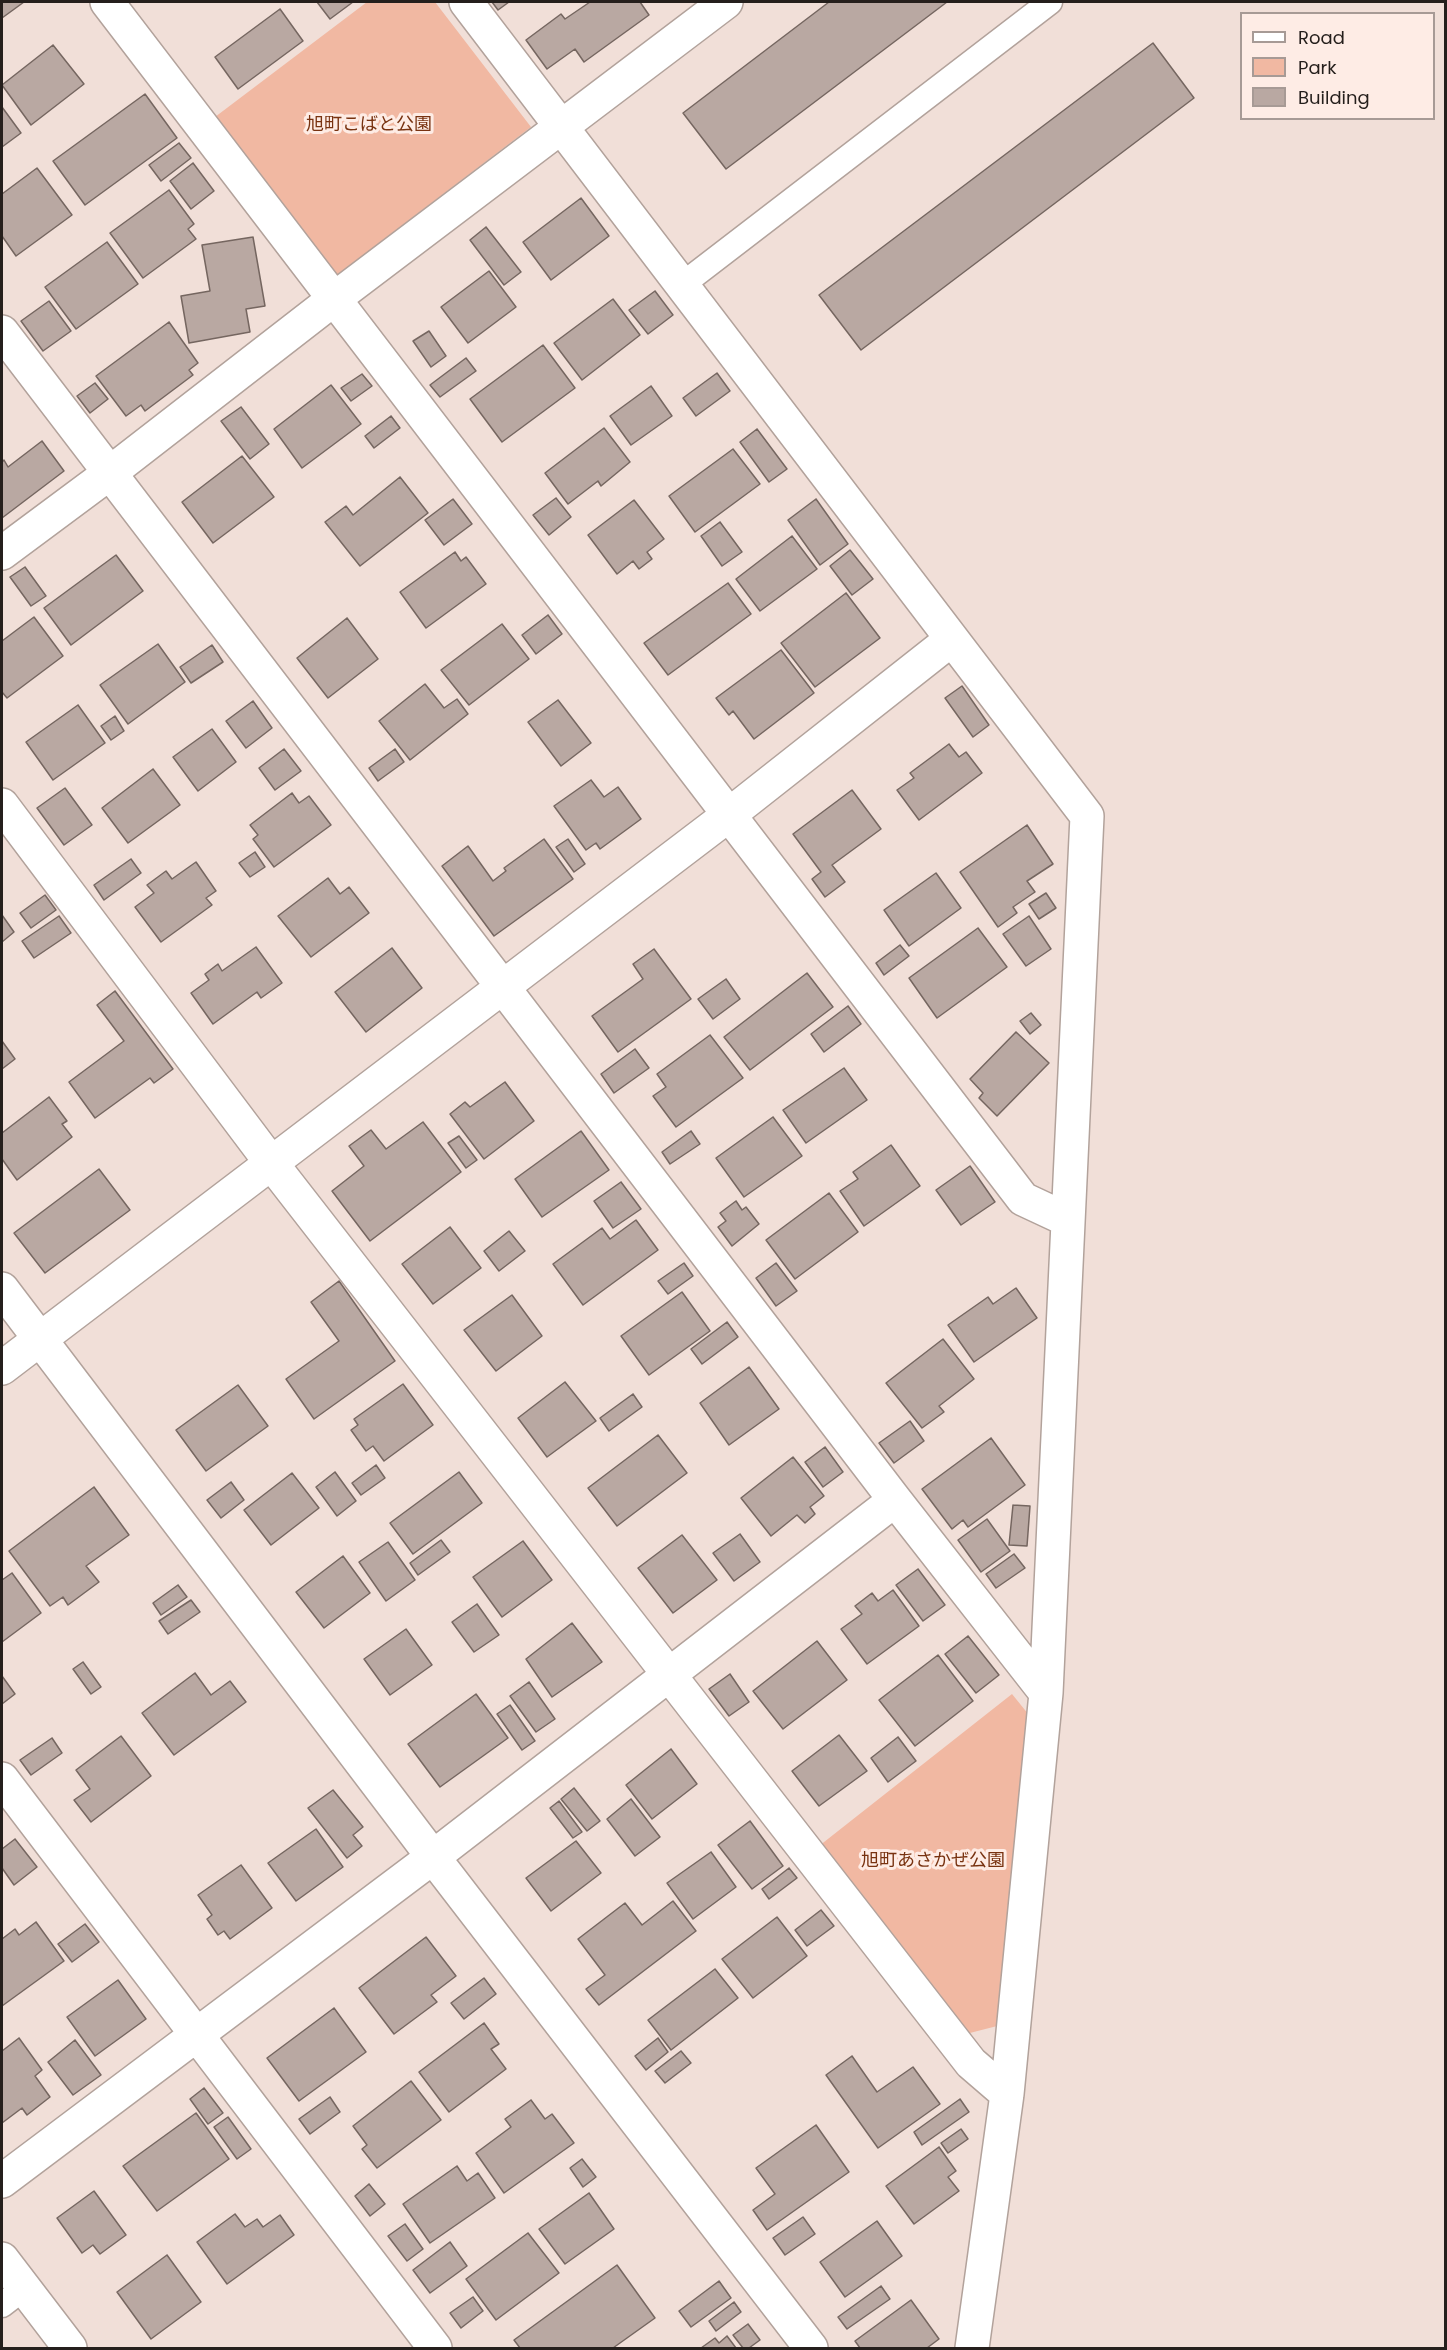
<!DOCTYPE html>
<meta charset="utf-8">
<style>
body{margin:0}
#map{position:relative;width:1447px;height:2350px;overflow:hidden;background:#f1dfd8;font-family:Poppins,sans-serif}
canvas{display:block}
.frame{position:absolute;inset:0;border:3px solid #251f1c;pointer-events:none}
.legend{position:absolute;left:1240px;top:12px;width:195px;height:108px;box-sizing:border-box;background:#feece5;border:2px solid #a79a95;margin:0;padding:8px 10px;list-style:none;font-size:18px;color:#251f1c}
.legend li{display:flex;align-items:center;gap:12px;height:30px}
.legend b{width:30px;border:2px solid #a79a95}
</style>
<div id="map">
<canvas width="1447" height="2350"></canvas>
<div class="frame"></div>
<ul class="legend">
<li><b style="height:8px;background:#fff"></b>Road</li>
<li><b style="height:16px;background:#f1b8a2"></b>Park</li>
<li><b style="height:16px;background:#b9a8a2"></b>Building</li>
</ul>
</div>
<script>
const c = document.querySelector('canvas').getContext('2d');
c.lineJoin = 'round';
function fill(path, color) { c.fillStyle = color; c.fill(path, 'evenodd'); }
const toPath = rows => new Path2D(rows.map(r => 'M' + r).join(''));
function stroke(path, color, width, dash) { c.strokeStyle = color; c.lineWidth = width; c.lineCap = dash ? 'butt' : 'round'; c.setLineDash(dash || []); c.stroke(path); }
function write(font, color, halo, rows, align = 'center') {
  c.font = font + ' Poppins,"Noto Sans JP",sans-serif'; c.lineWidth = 6; c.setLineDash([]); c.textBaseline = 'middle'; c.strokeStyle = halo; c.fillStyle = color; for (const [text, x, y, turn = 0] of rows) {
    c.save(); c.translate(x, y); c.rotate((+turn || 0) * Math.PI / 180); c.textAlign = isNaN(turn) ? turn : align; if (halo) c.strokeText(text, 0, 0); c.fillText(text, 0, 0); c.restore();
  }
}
const green = toPath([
 [367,2,435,2,531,127,336,276,215,117],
 [1012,1694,1029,1715,1001,2025,962,2035,819,1846]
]);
const building = toPath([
 [2,2,24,2,2,18,2,2],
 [317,2,353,2,330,19,317,2],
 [492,2,509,2,498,10,492,2],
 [590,2,640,2,649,15,584,62,575,49,547,69,526,40,561,14,565,19,590,2],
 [829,2,947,2,726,169,683,113,829,2],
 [280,9,303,41,238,89,215,57,280,9],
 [1153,43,1194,98,861,350,819,295,1153,43],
 [53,45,84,84,31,125,2,85,53,45],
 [145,94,177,138,85,205,53,161,145,94],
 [2,107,21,133,2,147,2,107],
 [179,143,191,158,161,181,149,165,179,143],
 [193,163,214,191,191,209,170,181,193,163],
 [37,168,72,215,16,256,2,236,2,194,37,168],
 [169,190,194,224,188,229,196,239,143,278,110,233,169,190],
 [581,198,609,236,551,280,523,242,581,198],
 [486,227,521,272,504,285,470,240,486,227],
 [253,237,265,306,246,309,250,332,189,343,181,296,210,291,202,245,253,237],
 [107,242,138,284,76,329,45,287,107,242],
 [489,271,516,307,468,343,441,307,489,271],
 [655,291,673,315,648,334,629,310,655,291],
 [613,299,640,335,582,380,554,343,613,299],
 [49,301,71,331,43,351,21,321,49,301],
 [169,322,198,363,189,370,193,375,145,411,141,405,126,416,96,376,169,322],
 [429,331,446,356,431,367,413,341,429,331],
 [543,345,575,388,502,442,470,399,543,345],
 [466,358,476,371,440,397,430,385,466,358],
 [717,373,730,391,696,416,683,398,717,373],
 [362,374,372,386,351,401,341,388,362,374],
 [95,383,108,399,90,413,77,396,95,383],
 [331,385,361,424,302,468,274,429,331,385],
 [651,386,672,416,631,445,610,416,651,386],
 [241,407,269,444,250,459,221,421,241,407],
 [391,416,400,428,374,448,365,436,391,416],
 [604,428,630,462,601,486,598,481,568,504,545,473,604,428],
 [757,429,787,469,769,482,740,442,757,429],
 [42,441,64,471,2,518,2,462,4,460,8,467,42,441],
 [733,449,760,484,695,532,669,496,733,449],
 [242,456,274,497,213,543,182,502,242,456],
 [400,477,428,513,360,566,325,522,346,506,353,515,400,477],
 [556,498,571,517,549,535,533,515,556,498],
 [453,499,472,524,444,545,425,520,453,499],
 [816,499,848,544,820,565,788,520,816,499],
 [634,500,664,539,647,552,652,559,639,569,633,561,617,574,588,535,634,500],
 [720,522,742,552,722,566,701,536,720,522],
 [792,536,817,569,760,611,736,579,792,536],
 [850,550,873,579,852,595,830,566,850,550],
 [455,552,461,561,466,557,486,584,426,628,400,592,455,552],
 [116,555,143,591,71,645,44,608,116,555],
 [25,567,46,596,31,606,10,577,25,567],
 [728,583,751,614,668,675,644,643,728,583],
 [846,593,880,638,815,687,781,643,846,593],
 [548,615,562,634,536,654,522,635,548,615],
 [34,617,63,656,7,698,2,692,2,641,34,617],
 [347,618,378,659,328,698,297,658,347,618],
 [502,624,529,659,469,705,441,670,502,624],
 [158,644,185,682,128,724,100,685,158,644],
 [212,645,223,662,191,683,180,667,212,645],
 [781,650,814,693,754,739,733,711,729,715,716,698,781,650],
 [425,684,444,708,457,699,468,714,410,760,379,721,425,684],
 [962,686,989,725,973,737,945,698,962,686],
 [558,700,591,743,561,766,528,722,558,700],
 [253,701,272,728,246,748,226,721,253,701],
 [78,705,105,743,53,780,26,742,78,705],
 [115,716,124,731,111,740,101,726,115,716],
 [212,729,236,762,198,791,173,757,212,729],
 [949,744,959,757,966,752,982,773,919,820,897,790,914,778,910,773,949,744],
 [284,749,301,771,275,790,259,768,284,749],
 [395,749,404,762,378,781,369,768,395,749],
 [153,769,180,805,128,843,102,808,153,769],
 [591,780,604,797,618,787,641,819,600,849,596,843,586,850,554,806,591,780],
 [65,788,92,825,64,845,37,808,65,788],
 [852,790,881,829,832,865,845,882,825,897,812,879,821,872,793,834,852,790],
 [292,793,299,803,309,796,331,825,274,867,253,839,258,835,250,825,292,793],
 [1027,825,1053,864,1027,881,1035,892,1013,907,1017,913,998,927,960,872,1027,825],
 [544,839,573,879,494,936,442,866,468,846,493,881,506,871,504,868,544,839],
 [568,839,585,864,574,872,556,847,568,839],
 [255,852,265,867,250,877,239,863,255,852],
 [131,859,141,873,104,900,94,885,131,859],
 [196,862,216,891,206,898,212,905,161,942,135,907,154,893,147,885,166,871,172,879,196,862],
 [936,873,961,908,909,946,884,910,936,873],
 [328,878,340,894,349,887,369,913,311,957,278,916,328,878],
 [1046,893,1056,908,1039,919,1029,904,1046,893],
 [45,895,56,910,31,928,20,913,45,895],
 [2,915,14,932,2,942,2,915],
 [59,916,71,933,34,958,22,941,59,916],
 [1029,916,1051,949,1026,966,1003,934,1029,916],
 [978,928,1007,967,937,1018,909,978,978,928],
 [900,945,909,956,884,975,876,963,900,945],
 [256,947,282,983,261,998,257,992,213,1024,191,993,209,980,205,974,218,964,222,971,256,947],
 [392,948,422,988,366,1032,335,992,392,948],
 [654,949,691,999,618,1052,592,1016,643,979,633,964,654,949],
 [807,973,833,1007,750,1070,724,1037,807,973],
 [726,979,740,999,713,1019,698,999,726,979],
 [115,991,173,1069,154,1083,150,1078,95,1118,69,1082,124,1041,97,1005,115,991],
 [848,1006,861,1024,824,1052,811,1034,848,1006],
 [1031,1013,1041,1025,1030,1034,1020,1021,1031,1013],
 [1016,1032,1049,1063,997,1116,979,1098,983,1093,970,1079,1016,1032],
 [710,1035,743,1078,676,1127,653,1096,666,1087,657,1074,710,1035],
 [2,1041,15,1059,2,1069,2,1041],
 [635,1049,649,1068,614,1093,601,1074,635,1049],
 [844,1068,867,1100,806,1143,783,1110,844,1068],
 [505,1082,534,1121,484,1159,450,1114,465,1102,470,1107,505,1082],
 [49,1097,67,1121,62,1124,72,1137,17,1180,2,1159,2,1133,49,1097],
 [773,1117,802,1156,744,1197,716,1158,773,1117],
 [423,1122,461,1172,370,1241,332,1191,364,1166,349,1146,371,1130,386,1149,423,1122],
 [581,1131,609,1170,542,1217,515,1179,581,1131],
 [691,1131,700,1144,670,1164,662,1152,691,1131],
 [459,1136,477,1160,466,1168,448,1143,459,1136],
 [891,1145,920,1186,864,1226,840,1191,858,1179,853,1172,891,1145],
 [970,1166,995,1202,961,1225,936,1190,970,1166],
 [99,1169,130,1210,45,1273,14,1233,99,1169],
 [621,1182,641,1209,613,1228,594,1201,621,1182],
 [829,1193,858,1232,795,1279,766,1240,829,1193],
 [736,1201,742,1210,746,1207,759,1224,732,1246,718,1227,726,1221,720,1213,736,1201],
 [636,1220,658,1250,583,1305,553,1264,602,1228,610,1239,636,1220],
 [450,1227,481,1268,433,1304,402,1264,450,1227],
 [509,1231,525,1251,499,1271,484,1251,509,1231],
 [684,1263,693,1276,668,1294,658,1281,684,1263],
 [776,1263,797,1291,776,1306,756,1278,776,1263],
 [339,1281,395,1361,314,1419,286,1379,339,1341,311,1302,339,1281],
 [1016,1288,1037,1318,974,1362,948,1325,988,1297,993,1304,1016,1288],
 [682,1292,710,1331,649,1375,621,1336,682,1292],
 [512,1295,542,1336,496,1371,464,1330,512,1295],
 [727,1322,738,1337,702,1364,691,1349,727,1322],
 [943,1339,974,1379,939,1406,944,1412,922,1428,886,1383,943,1339],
 [749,1367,779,1409,729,1445,700,1403,749,1367],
 [565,1382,596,1421,547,1457,518,1418,565,1382],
 [403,1384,433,1425,384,1461,373,1446,366,1451,351,1430,358,1425,354,1419,403,1384],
 [238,1385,268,1426,206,1471,176,1430,238,1385],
 [633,1394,642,1407,609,1431,600,1418,633,1394],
 [910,1421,924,1441,894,1463,879,1443,910,1421],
 [658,1435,687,1473,617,1526,588,1488,658,1435],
 [991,1438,1025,1485,968,1527,963,1520,952,1529,922,1489,991,1438],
 [825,1447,843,1472,823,1487,805,1462,825,1447],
 [793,1457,824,1496,810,1507,815,1514,805,1523,797,1515,771,1536,741,1498,793,1457],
 [376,1465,385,1478,361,1495,352,1483,376,1465],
 [335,1472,356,1501,337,1516,316,1487,335,1472],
 [459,1472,482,1503,413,1554,390,1523,459,1472],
 [292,1473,319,1508,271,1545,244,1510,292,1473],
 [231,1482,244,1500,221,1518,207,1500,231,1482],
 [94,1487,129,1535,86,1566,99,1582,68,1605,63,1597,50,1606,9,1551,94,1487],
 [1013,1505,1030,1506,1027,1546,1009,1545,1013,1505],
 [987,1519,1010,1551,981,1572,958,1540,987,1519],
 [740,1534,760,1562,734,1581,713,1553,740,1534],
 [682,1535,717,1580,673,1613,638,1568,682,1535],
 [441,1540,450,1552,418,1575,410,1563,441,1540],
 [523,1541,552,1580,502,1617,473,1577,523,1541],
 [388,1542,415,1580,386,1601,359,1562,388,1542],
 [1014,1554,1025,1568,996,1588,986,1574,1014,1554],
 [343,1556,370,1593,324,1628,296,1592,343,1556],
 [918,1569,945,1605,923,1621,896,1585,918,1569],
 [12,1573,41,1613,2,1642,2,1580,12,1573],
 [178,1585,187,1597,161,1615,153,1603,178,1585],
 [893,1590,919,1626,867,1664,841,1629,862,1614,855,1606,872,1593,878,1601,893,1590],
 [191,1600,200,1612,168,1634,159,1621,191,1600],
 [477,1604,499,1635,474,1652,452,1622,477,1604],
 [572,1623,602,1662,552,1697,526,1659,572,1623],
 [406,1629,432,1665,390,1695,364,1659,406,1629],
 [968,1636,999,1675,976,1693,945,1654,968,1636],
 [817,1641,847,1680,783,1729,753,1691,817,1641],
 [938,1655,973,1701,915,1746,879,1700,938,1655],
 [83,1662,101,1687,91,1694,73,1669,83,1662],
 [195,1673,211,1695,230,1681,246,1702,174,1755,142,1713,195,1673],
 [730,1674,749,1702,729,1716,709,1689,730,1674],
 [2,1676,15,1694,2,1704,2,1676],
 [529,1682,555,1719,536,1732,510,1696,529,1682],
 [476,1694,508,1738,440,1787,408,1744,476,1694],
 [510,1705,535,1741,522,1750,497,1714,510,1705],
 [839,1735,867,1771,819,1806,792,1771,839,1735],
 [121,1736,151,1776,91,1822,74,1800,90,1789,76,1770,121,1736],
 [898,1737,916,1761,888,1782,871,1758,898,1737],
 [52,1738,62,1753,31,1775,20,1760,52,1738],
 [671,1749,697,1784,652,1819,626,1785,671,1749],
 [574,1788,600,1821,587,1831,561,1799,574,1788],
 [333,1790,363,1827,353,1835,362,1846,347,1858,308,1808,333,1790],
 [631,1799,660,1837,635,1856,607,1819,631,1799],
 [559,1801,582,1832,573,1838,550,1808,559,1801],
 [750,1821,783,1866,752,1889,718,1845,750,1821],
 [316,1829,343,1867,296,1901,268,1863,316,1829],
 [15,1839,37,1867,14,1885,2,1868,2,1849,15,1839],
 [576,1841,601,1873,551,1911,526,1878,576,1841],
 [711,1852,736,1887,693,1919,667,1883,711,1852],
 [241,1865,272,1908,230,1939,224,1931,218,1935,207,1919,212,1915,198,1895,241,1865],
 [789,1868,797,1878,769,1899,762,1889,789,1868],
 [673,1901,696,1931,599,2005,586,1989,605,1975,578,1939,625,1903,642,1925,673,1901],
 [821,1910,834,1926,807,1946,795,1930,821,1910],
 [777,1917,807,1956,753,1998,722,1959,777,1917],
 [36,1922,64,1961,2,2006,2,1939,15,1929,19,1935,36,1922],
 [85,1924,99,1942,72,1962,58,1944,85,1924],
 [426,1937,456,1976,431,1995,437,2002,394,2034,359,1988,426,1937],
 [715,1969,738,1998,671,2050,648,2020,715,1969],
 [484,1978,496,1994,464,2019,451,2003,484,1978],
 [118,1980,146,2019,95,2056,67,2017,118,1980],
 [334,2008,366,2052,299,2101,267,2058,334,2008],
 [484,2023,499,2044,491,2049,506,2069,449,2112,419,2072,484,2023],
 [19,2038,42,2070,35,2076,50,2097,27,2115,22,2108,2,2123,2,2051,19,2038],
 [658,2038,668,2052,646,2070,635,2056,658,2038],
 [75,2040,101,2075,73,2095,48,2062,75,2040],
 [681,2051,691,2063,665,2083,655,2071,681,2051],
 [852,2056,877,2092,913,2067,940,2104,878,2148,826,2075,852,2056],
 [411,2081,441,2120,377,2168,362,2149,367,2145,353,2126,411,2081],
 [204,2088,223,2113,208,2124,190,2099,204,2088],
 [330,2097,340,2112,310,2134,299,2119,330,2097],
 [960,2099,969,2112,922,2145,914,2132,960,2099],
 [531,2100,545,2119,552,2114,574,2143,504,2193,476,2153,511,2127,505,2119,531,2100],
 [196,2113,229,2159,157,2211,123,2166,196,2113],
 [228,2117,251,2149,237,2159,214,2127,228,2117],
 [816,2125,849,2172,767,2230,753,2210,775,2194,756,2168,816,2125],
 [961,2129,968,2139,948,2153,941,2143,961,2129],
 [939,2147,956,2171,948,2177,959,2191,914,2224,886,2186,939,2147],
 [582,2159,596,2177,583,2187,570,2168,582,2159],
 [457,2166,467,2181,478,2173,495,2198,430,2243,403,2204,457,2166],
 [369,2184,385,2204,370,2216,355,2196,369,2184],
 [94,2191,126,2235,100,2254,93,2245,82,2253,57,2218,94,2191],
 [589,2193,614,2229,565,2264,539,2229,589,2193],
 [235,2214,245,2227,257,2219,263,2227,280,2215,294,2235,227,2284,197,2242,235,2214],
 [803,2217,815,2234,785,2255,773,2238,803,2217],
 [877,2221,902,2256,845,2297,820,2262,877,2221],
 [405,2224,423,2249,407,2261,388,2236,405,2224],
 [528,2233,559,2273,496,2320,466,2279,528,2233],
 [450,2242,467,2266,430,2293,413,2270,450,2242],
 [167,2255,201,2302,151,2339,117,2292,167,2255],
 [617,2265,655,2318,613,2348,520,2348,514,2340,617,2265],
 [719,2281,731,2298,691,2327,679,2311,719,2281],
 [881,2286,890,2299,847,2329,838,2317,881,2286],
 [473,2297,483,2311,461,2328,450,2313,473,2297],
 [911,2300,939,2339,927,2348,860,2348,855,2341,911,2300],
 [734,2302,741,2312,716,2331,709,2321,734,2302],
 [748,2324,760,2340,749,2348,743,2348,733,2335,748,2324],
 [727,2336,736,2348,701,2348,715,2338,719,2343,727,2336]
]);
const service = toPath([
 [683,284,1050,2],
 [2,2305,24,2288]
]);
const minor = toPath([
 [107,2,1023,1199,1068,1220],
 [466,2,1087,816,1046,1693,1007,2094,972,2348],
 [2,332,895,1500,1046,1693],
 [2,553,111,472,334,299,726,2],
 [2,805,272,1164,971,2063,1007,2094],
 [2,1289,433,1857,811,2348],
 [2,1368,730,814,952,639],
 [2,1779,435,2348],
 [2,2181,433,1857,895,1500],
 [2,2259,70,2348]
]);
const parkNames = [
 ["旭町こばと公園",369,125],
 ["旭町あさかぜ公園",933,1861]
];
fill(green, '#f1b8a2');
fill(building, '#b9a8a2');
stroke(building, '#756660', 1.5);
stroke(service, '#b2a29b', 27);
stroke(minor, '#b2a29b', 36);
stroke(service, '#fff', 24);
stroke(minor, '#fff', 33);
write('18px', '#783210', '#feece5', parkNames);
</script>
